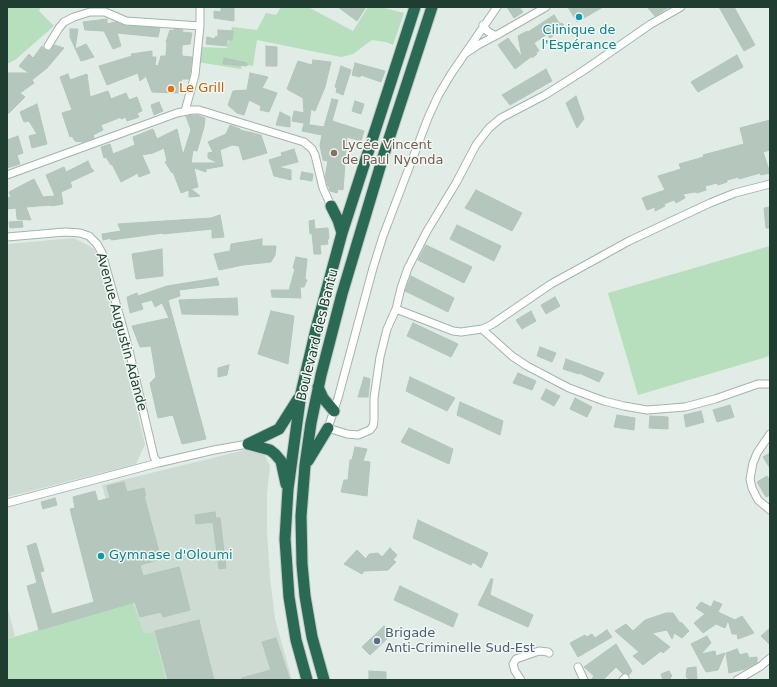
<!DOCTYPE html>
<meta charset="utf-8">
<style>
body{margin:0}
#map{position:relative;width:777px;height:687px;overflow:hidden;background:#e0ece5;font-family:"DejaVu Sans",sans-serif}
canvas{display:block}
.frame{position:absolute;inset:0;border:8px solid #203d31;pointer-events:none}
</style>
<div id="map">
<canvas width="777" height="687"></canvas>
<div class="frame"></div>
</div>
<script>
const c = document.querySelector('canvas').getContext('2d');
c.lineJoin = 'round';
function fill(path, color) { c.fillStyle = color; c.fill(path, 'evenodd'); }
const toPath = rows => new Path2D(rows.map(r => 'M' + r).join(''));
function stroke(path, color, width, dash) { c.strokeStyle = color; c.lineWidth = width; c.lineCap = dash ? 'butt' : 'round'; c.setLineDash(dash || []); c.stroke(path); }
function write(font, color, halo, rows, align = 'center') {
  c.font = font + ' "DejaVu Sans",sans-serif'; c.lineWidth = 3; c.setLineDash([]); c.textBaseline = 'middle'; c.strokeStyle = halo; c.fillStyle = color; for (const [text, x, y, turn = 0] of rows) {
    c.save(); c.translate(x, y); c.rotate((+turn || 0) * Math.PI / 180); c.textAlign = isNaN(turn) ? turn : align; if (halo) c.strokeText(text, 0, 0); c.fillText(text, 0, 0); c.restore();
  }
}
const built = toPath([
 [74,238,93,248,97,254,145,444,136,464,7,497,7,244],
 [249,449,261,452,265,456,270,466,267,494,267,531,270,577,275,619,292,680,166,680,154,632,144,633,133,602,102,485],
 [7,605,15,636,7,639]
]);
const green = toPath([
 [7,7,41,7,39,11,54,26,15,60,7,64],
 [281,7,308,7,353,31,368,7,381,7,404,13,393,45,386,42,372,40,353,54,341,57,257,40,253,66,242,64,241,69,197,62,200,47,227,48,232,27,257,30,266,13,276,15],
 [770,246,770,356,638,395,608,293],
 [133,602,144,633,154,632,166,680,7,680,7,639]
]);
const building = toPath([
 [221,7,234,7,234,21,214,18,214,11,221,12,221,7],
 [338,7,366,7,357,21,338,7],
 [507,7,519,7,523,12,514,18,507,7],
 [568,7,603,7,577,22,568,7],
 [647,7,669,7,655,16,647,7],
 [719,7,734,7,755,45,744,51,719,7],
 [554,15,560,24,562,23,565,27,550,38,547,34,534,43,539,51,536,52,537,54,532,58,532,56,515,69,498,45,508,38,522,57,518,36,527,31,528,32,554,15],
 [107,19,107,24,115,22,126,26,160,28,158,37,117,33,121,46,113,49,104,31,85,30,83,22,107,19],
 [70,29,78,29,75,49,86,44,94,57,81,61,70,37,70,29],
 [174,29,183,30,182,32,192,33,190,44,182,45,182,56,192,57,190,74,189,79,182,79,178,93,152,92,146,76,140,81,138,73,107,85,99,66,132,56,131,54,152,51,152,57,156,57,155,65,158,66,161,56,166,56,167,43,166,42,170,30,174,31,174,29],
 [218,30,233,31,232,40,227,40,227,46,206,44,207,37,215,39,215,37,218,36,218,30],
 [54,45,64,48,47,68,32,80,34,83,20,93,25,97,7,115,7,73,29,73,19,66,29,54,33,58,42,46,45,50,48,51,51,50,54,45],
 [266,46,277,47,277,66,266,66,266,46],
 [737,55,743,67,698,92,691,82,737,55],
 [224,58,247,63,247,66,223,64,224,58],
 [313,60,331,62,325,87,315,111,311,109,309,124,292,121,294,111,304,113,303,98,287,89,298,61,312,65,313,60],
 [355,63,385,71,381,82,361,75,360,77,352,75,355,63],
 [341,66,351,70,343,95,336,92,337,88,335,87,341,66],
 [546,69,552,81,510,105,502,95,546,69],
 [250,73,268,77,262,88,277,93,269,112,260,110,261,106,249,100,244,115,237,113,228,105,233,91,247,90,250,73],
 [68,74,70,80,87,74,90,97,108,91,111,99,126,93,129,100,137,97,142,111,137,113,139,117,127,121,126,117,121,119,121,117,101,125,103,130,93,135,94,138,83,142,75,141,72,136,70,137,62,113,72,110,60,77,68,74],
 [576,96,584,119,577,128,566,103,576,96],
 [332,99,338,100,332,121,364,131,361,141,347,137,343,190,338,189,337,193,330,191,329,187,328,186,325,177,328,161,323,160,320,145,322,135,302,131,304,124,324,127,332,99],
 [355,101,364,104,361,114,352,111,355,101],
 [159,102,163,111,154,115,151,105,159,102],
 [37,104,47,144,32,148,29,136,37,134,29,121,24,122,20,112,37,104],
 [280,112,290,117,290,127,276,125,280,112],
 [197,115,205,118,204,127,197,151,193,150,191,163,218,163,208,158,208,153,213,152,208,142,226,134,230,125,240,129,240,130,261,135,267,153,243,160,239,146,232,145,220,150,223,166,206,169,206,172,194,168,198,187,191,189,200,196,189,197,189,190,181,193,173,172,172,173,165,162,167,161,164,148,153,153,142,155,150,173,139,177,138,173,121,182,112,164,111,165,106,157,104,158,101,147,110,144,113,154,135,145,133,137,153,129,157,139,177,129,183,155,191,130,186,116,197,115],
 [770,120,770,150,763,152,770,173,761,175,760,173,739,179,739,177,727,180,727,182,718,185,717,183,705,186,706,190,697,193,695,192,683,194,685,198,676,203,674,200,664,204,665,206,655,211,655,207,647,210,642,198,665,190,658,176,681,169,679,164,704,157,703,155,744,144,740,128,770,120],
 [18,136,23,153,17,155,20,164,7,168,7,140,18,136],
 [294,149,298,162,278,167,291,170,291,180,274,176,269,160,282,156,281,153,294,149],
 [88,161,91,168,94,171,70,182,72,187,61,192,63,204,51,206,51,205,26,207,31,220,17,219,16,208,7,209,7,198,11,197,9,192,34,179,43,197,55,196,46,175,64,167,66,172,88,161],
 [302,172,313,174,312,181,300,179,302,172],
 [476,190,522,213,512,231,465,208,476,190],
 [770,207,770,228,766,228,764,208,770,207],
 [220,215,224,237,212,238,212,229,163,234,163,233,111,240,111,238,103,240,102,234,121,231,118,224,211,218,220,215],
 [314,220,315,229,328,228,329,239,327,239,328,244,320,245,321,254,314,254,312,233,310,234,309,221,314,220],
 [22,221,23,227,10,228,9,222,22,221],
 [457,225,501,246,494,261,450,239,457,225],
 [262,239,262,246,276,246,275,255,271,262,243,265,219,270,214,254,230,251,231,244,262,239],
 [426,245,472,267,464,283,418,260,426,245],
 [162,249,163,276,136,279,132,254,162,249],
 [296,257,307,259,305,279,307,280,304,287,300,287,301,298,272,297,271,290,289,290,295,269,293,268,296,257],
 [411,276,454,298,448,312,405,291,411,276],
 [217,278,219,285,179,290,180,296,168,300,206,439,182,444,173,415,158,418,150,383,156,377,151,346,140,347,132,326,169,318,162,303,155,307,152,300,141,303,143,309,130,313,127,297,137,293,138,296,167,286,217,278],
 [555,297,560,306,546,314,541,305,555,297],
 [237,298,238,315,182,314,179,300,237,298],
 [271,311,294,316,288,364,258,354,271,311],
 [531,311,536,321,522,329,516,320,531,311],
 [413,323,458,344,451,357,407,336,413,323],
 [540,347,556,353,552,362,537,356,540,347],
 [566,359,604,373,599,382,579,373,579,374,563,369,566,359],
 [229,365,227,375,218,377,218,368,229,365],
 [518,373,536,381,532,390,513,383,518,373],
 [364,377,370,379,368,397,358,397,364,377],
 [410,377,455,398,447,411,406,391,410,377],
 [546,389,560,396,554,406,541,399,546,389],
 [575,398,592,407,587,417,570,409,575,398],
 [460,402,503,421,500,435,457,415,460,402],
 [730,405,734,417,717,422,713,410,730,405],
 [701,411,704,422,686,427,684,415,701,411],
 [617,415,635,418,634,430,614,427,617,415],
 [650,416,668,417,668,429,649,428,650,416],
 [409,428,453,449,449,464,401,442,409,428],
 [355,447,367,449,363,461,370,462,367,496,341,492,344,480,348,480,350,460,352,460,355,447],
 [770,453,770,468,763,457,770,453],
 [767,476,770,480,770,495,766,497,757,482,767,476],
 [124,482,127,492,144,488,146,496,144,496,161,559,140,565,143,576,179,567,190,610,163,617,161,612,140,617,135,602,39,630,27,586,37,583,27,546,36,543,44,571,40,572,52,614,94,602,70,509,75,508,73,497,95,491,98,501,110,498,107,486,124,482],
 [55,498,57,505,43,509,41,502,55,498],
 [215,512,216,518,220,518,226,568,219,569,213,522,196,524,195,515,215,512],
 [418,520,488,553,481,568,473,562,471,565,413,538,418,520],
 [390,548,397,555,393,560,396,562,388,570,364,571,362,574,344,564,357,550,366,559,369,554,378,553,382,557,390,548],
 [491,579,493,579,490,595,533,615,528,627,478,605,491,579],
 [400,586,458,614,453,627,394,600,400,586],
 [714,601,722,604,718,612,735,620,742,616,754,633,738,639,737,634,732,634,728,620,725,628,716,624,703,633,694,623,705,614,696,608,701,602,711,607,714,601],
 [666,613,673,613,680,623,681,622,689,631,682,638,674,633,672,639,667,630,652,633,670,647,663,653,661,651,643,665,633,656,639,652,615,631,626,624,633,631,645,620,666,613],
 [199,620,214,680,168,680,155,631,199,620],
 [384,626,392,634,370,655,362,647,384,626],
 [770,628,770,645,761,636,770,628],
 [607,630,612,637,578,657,570,643,585,635,587,637,592,634,595,638,607,630],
 [707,636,711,643,701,654,715,651,716,656,725,653,718,670,706,672,691,644,707,636],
 [276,638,290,680,242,680,242,678,271,670,262,642,276,638],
 [616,644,632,671,629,675,626,673,623,674,616,667,603,680,591,680,594,676,584,667,616,644],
 [737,649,740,655,747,653,749,658,757,657,757,663,745,669,729,673,726,653,737,649],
 [696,667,697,678,695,680,690,680,686,677,687,668,696,667],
 [369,671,386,672,386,680,369,680,369,671],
 [669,671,672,676,670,678,671,680,663,680,661,674,669,671]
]);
const minor = toPath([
 [497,7,451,74,438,96,428,118,383,236,373,268,338,398,328,428,347,434,358,435,370,430,373,426,374,421,374,398,380,357,387,329,396,309,453,331,461,332,482,329,491,325,551,284,629,241,710,203,735,193,770,184],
 [483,25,487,31,494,35,497,35],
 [48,46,59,28,64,22,74,17,90,12,105,12,126,21,200,26],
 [466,53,478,45,497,35,546,7],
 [185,111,195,75,200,26,200,7],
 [7,175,177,113,192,110,199,110,304,142,312,149,315,155,323,188,331,206],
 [7,237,65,232,80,233,89,236,97,244,102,253,108,275,128,346,154,457,158,463],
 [396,309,401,288,408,268,427,231,456,183,476,145,489,128,501,118,545,95,583,71,651,24,681,7],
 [482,329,512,356,527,366,569,388,604,401,624,406,647,410,685,407,715,399,758,384,770,384],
 [770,434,757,453,753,463,750,479,752,488,758,500,770,510],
 [7,503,158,463,214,450,248,444],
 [578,667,584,680],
 [521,680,515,671,513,664,516,659,539,651,548,652,549,653],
 [623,680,625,678],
 [737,680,761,666,770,658]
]);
const highway = toPath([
 [331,206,338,220,342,233],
 [318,387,323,398,334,411],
 [248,444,279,429,298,399],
 [248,444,270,450,275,454,281,461,286,484],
 [308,461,328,428],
 [307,680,296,640,289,597,285,539,288,489,301,393,316,329,342,233,415,7],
 [324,680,312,637,305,596,302,564,301,516,305,465,311,423,321,375,342,294,383,157,432,7]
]);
const markers = [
 [579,17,4,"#0f9aa8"],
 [171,89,4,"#e8710a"],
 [334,153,4,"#8d6e63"],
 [101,556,4,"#0f9aa8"],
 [377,641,4,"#5c6f8a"]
];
const cultureNames = [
 ["Clinique de",579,31],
 ["l'Espérance",579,46],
 ["Gymnase d'Oloumi",109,556,"left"]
];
const foodNames = [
 ["Le Grill",179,89]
];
const educationNames = [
 ["Lycée Vincent",342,146],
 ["de Paul Nyonda",342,161]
];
const streetNames = [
 ["Avenue Augustin Adande",121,332,75],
 ["Boulevard des Bantu",318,335,-76]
];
const serviceNames = [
 ["Brigade",385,634],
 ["Anti-Criminelle Sud-Est",385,649]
];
fill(built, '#cedbd3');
fill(green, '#b7debd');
fill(building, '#b5c6bd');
stroke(building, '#b2c5bb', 1);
stroke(minor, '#a3b4ab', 9);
stroke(highway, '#c1c9c5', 13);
stroke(minor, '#fff', 7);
stroke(highway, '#2a6a55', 11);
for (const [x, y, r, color] of markers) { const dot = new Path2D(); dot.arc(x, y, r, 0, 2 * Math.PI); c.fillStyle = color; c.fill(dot); stroke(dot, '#f0f8f3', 1.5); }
write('13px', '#0d838f', '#f0f8f3', cultureNames);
write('13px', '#c56008', '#f0f8f3', foodNames, 'left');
write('13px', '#785e54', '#f0f8f3', educationNames, 'left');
write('13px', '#203d31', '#f0f8f3', streetNames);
write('13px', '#4e5e75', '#f0f8f3', serviceNames, 'left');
</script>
